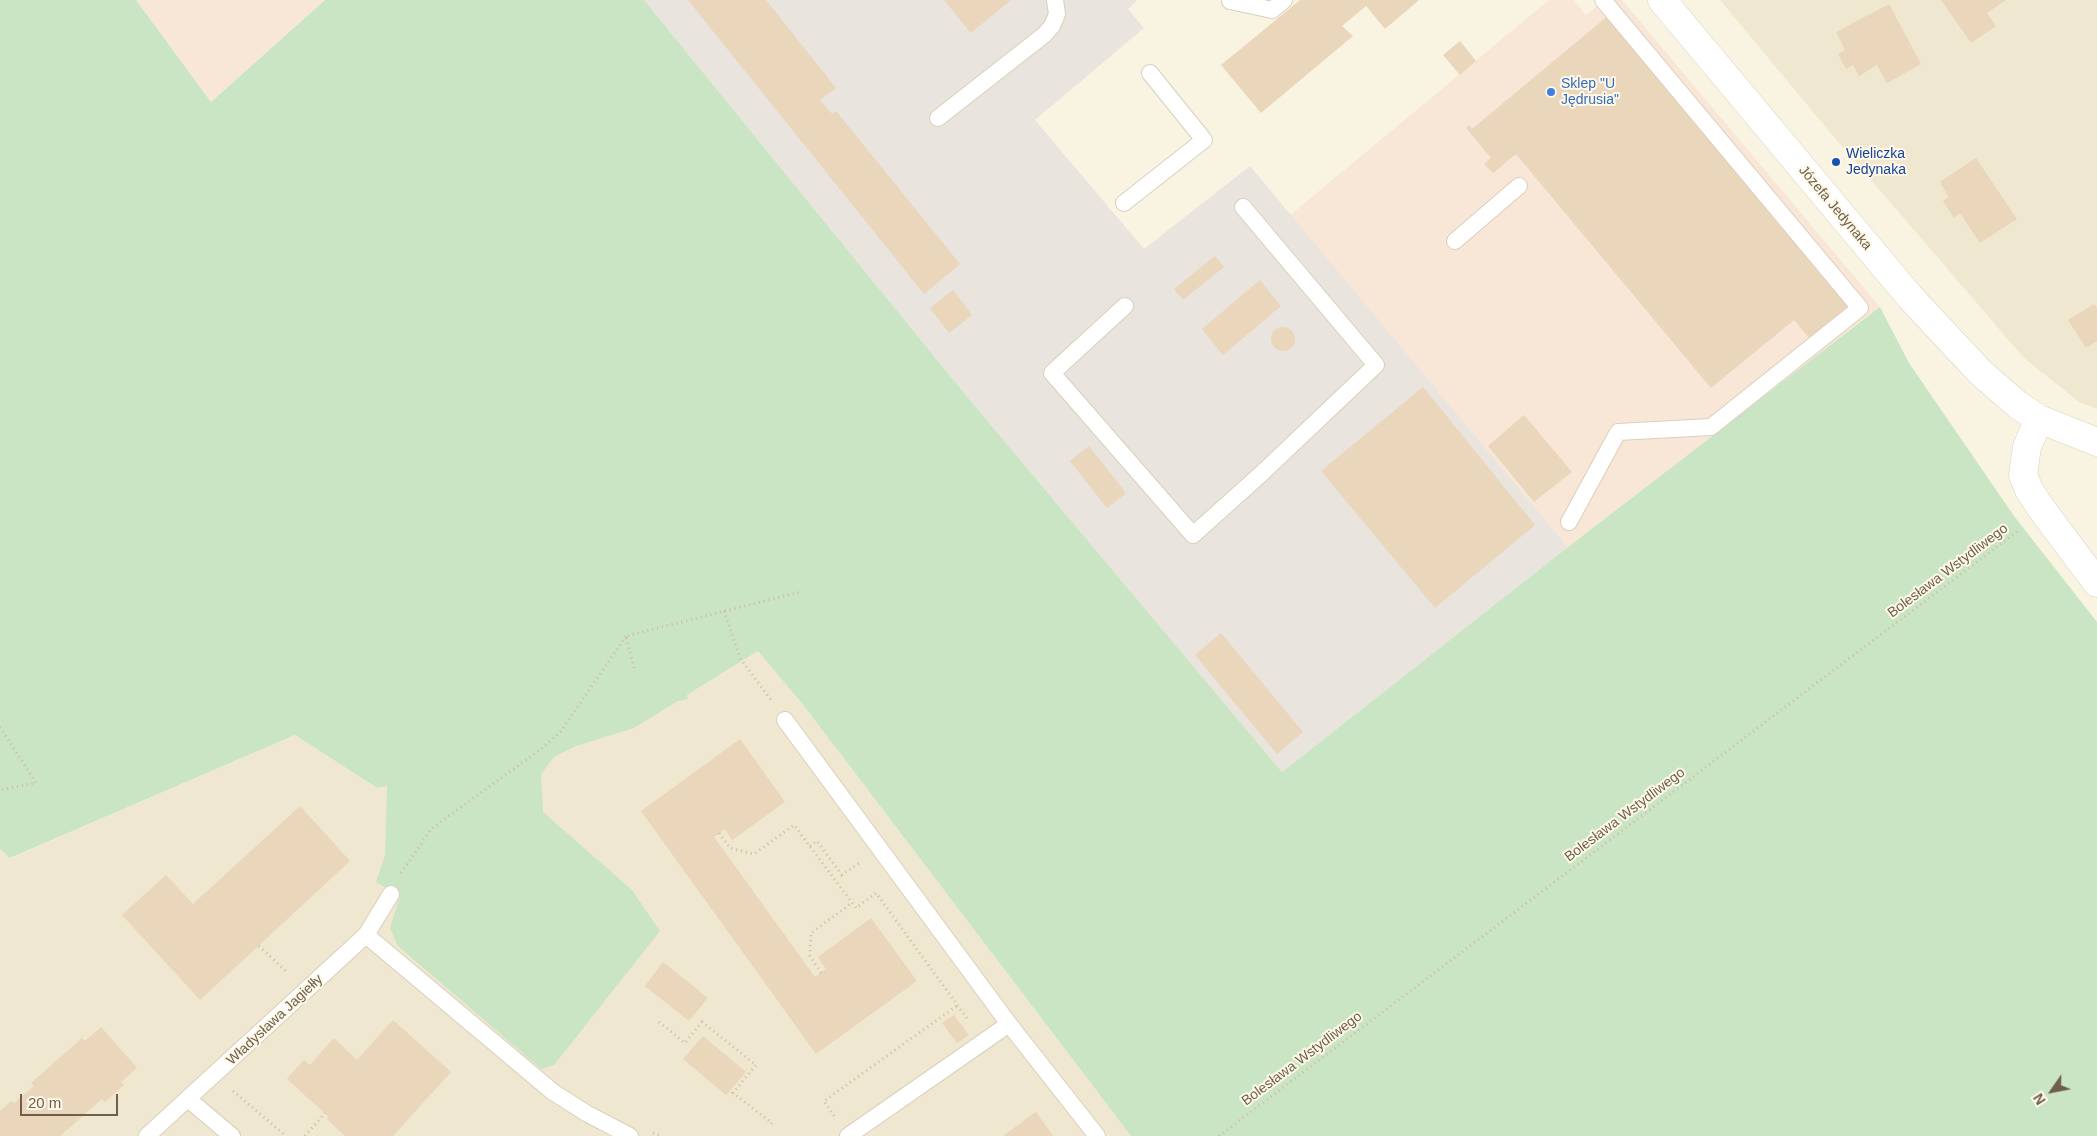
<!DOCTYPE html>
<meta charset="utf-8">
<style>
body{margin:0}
#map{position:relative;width:2097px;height:1136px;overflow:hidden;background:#f9f4e2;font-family:Arial,sans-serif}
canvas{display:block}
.north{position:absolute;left:2027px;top:1066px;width:50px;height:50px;-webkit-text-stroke:4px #fdf8e8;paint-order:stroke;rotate:237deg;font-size:14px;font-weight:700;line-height:20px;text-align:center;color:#6e5e4b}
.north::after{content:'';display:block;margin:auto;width:18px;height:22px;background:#6e5e4b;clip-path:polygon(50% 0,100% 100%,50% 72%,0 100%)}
.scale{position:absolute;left:20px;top:1094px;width:98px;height:22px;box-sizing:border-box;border:2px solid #6e5e4b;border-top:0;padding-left:6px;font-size:15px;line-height:18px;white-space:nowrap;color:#6e5e4b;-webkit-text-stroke:4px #fdf8e8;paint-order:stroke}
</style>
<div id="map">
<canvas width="2097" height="1136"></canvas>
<div class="north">N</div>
<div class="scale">20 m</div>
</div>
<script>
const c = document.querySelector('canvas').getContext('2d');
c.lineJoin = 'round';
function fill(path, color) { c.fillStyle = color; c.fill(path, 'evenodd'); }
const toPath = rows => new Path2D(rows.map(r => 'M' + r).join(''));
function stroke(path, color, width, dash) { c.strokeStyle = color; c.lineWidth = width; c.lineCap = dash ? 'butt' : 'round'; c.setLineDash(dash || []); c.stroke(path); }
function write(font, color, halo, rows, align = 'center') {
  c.font = font + ' Arial,sans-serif'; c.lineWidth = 4; c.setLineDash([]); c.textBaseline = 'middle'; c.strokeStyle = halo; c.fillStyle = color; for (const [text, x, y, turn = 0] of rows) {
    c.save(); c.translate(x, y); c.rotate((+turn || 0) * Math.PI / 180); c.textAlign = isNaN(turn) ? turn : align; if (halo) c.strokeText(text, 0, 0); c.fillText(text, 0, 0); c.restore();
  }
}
const residential = toPath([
 [1720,0,2097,0,2097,409,2079,402,2024,358,1834,137],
 [758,651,804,706,1131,1136,0,1136,0,849,11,858,295,735,377,788,634,728]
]);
const commercial = toPath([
 [136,0,325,0,211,102],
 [1549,0,1574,0,1586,15,1605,0,1622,0,1880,307,1568,547,1290,215]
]);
const industrial = toPath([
 [644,0,1137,0,1128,9,1144,28,1035,120,1144,249,1250,166,1568,547,1282,772,964,393]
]);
const green = toPath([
 [0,0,136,0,211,102,325,0,644,0,964,393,1282,772,1568,547,1880,307,1909,363,2014,516,2097,622,2097,1136,1131,1136,804,706,758,651,687,695,688,699,678,701,634,728,576,746,554,757,541,774,543,812,632,890,660,931,554,1065,541,1069,398,946,390,928,400,896,376,882,385,855,387,786,377,788,295,735,10,858,0,849]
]);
const building = toPath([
 [688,0,766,0,836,88,820,100,832,114,836,111,960,264,924,294],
 [944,0,1011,0,971,33],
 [1300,0,1419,0,1385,29,1366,6,1342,26,1353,36,1261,113,1221,65],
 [1941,0,2006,0,1987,13,1996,26,1971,43],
 [1889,4,1921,64,1887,83,1877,65,1859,76,1853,65,1846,69,1838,54,1845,50,1836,32],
 [1609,15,1851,307,1811,340,1794,320,1711,388,1516,154,1493,173,1484,164,1491,158,1466,128,1469,125,1472,129],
 [1460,41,1476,61,1460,75,1443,55],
 [1976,158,2017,219,1980,243,1960,213,1954,218,1943,201,1949,197,1940,182],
 [1215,256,1224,267,1183,300,1174,289],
 [1260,280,1281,306,1223,355,1202,329],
 [953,290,972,315,949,333,930,308],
 [2094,304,2097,308,2097,341,2086,348,2068,320],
 '1271 339a12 12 0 1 1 24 0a12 12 0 1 1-24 0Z',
 [1423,387,1535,525,1435,608,1321,471],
 [1524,415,1572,472,1534,502,1488,446],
 [1089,446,1126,493,1107,508,1070,461],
 [1221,633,1303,732,1277,754,1195,655],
 [740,739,785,802,732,840,725,829,714,837,815,977,826,969,818,957,871,918,917,981,816,1054,641,811],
 [300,806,350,861,200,1000,122,915,166,875,193,904],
 [663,962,708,998,689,1021,645,986],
 [954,1015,969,1035,957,1043,942,1023],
 [393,1020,451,1072,393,1136,345,1136,327,1119,329,1117,287,1079,304,1060,310,1065,334,1038,357,1060],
 [101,1027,137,1068,121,1082,124,1085,105,1102,102,1099,60,1136,0,1136,0,1111,11,1101,14,1103,34,1086,31,1083,82,1038,85,1041],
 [703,1036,746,1072,726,1095,683,1059],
 [1036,1112,1053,1136,1003,1136]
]);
const path = toPath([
 [724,611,740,658,771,700],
 [634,668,626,636,800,592],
 [0,727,36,783,0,790],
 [719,833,730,848,754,854,794,825,856,908,876,893,969,1021],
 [810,846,817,841,842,875,859,863],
 [401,873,431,829,541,749,561,731,626,636],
 [259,946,288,973],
 [821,973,810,956,811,933,852,903],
 [659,1022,685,1043,702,1022,756,1065,733,1093,772,1123,769,1126],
 [233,1091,286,1136],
 [834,1116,824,1101,958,1005],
 [653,1133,662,1136],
 [305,1136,325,1113],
 [1219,1136,2019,530]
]);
const lane = toPath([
 [1230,1,1272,10,1284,0],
 [938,118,1044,35,1052,26,1057,14,1055,0],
 [1124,203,1204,140,1150,73],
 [1455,241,1519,186],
 [1125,306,1052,373,1193,535,1261,474,1376,365,1243,207],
 [1569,522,1618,432,1711,427,1860,308,1603,0],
 [785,720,1009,1024,848,1136],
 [366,935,553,1092,586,1113,630,1136],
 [1009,1024,1097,1136],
 [188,1099,232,1136],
 [147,1136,366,935,391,894]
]);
const street = toPath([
 [2039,419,2027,447,2023,475,2029,490,2043,511,2097,583]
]);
const secondary = toPath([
 [1662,0,1910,297,1981,373,2018,405,2039,419,2097,442]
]);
const markers = [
 [1551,92,5,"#3f7fe0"],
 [1836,162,5,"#1a4fb4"]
];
const shopNames = [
 ["Sklep \"U",1561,84],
 ["Jędrusia\"",1561,100]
];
const transitNames = [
 ["Wieliczka",1846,154],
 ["Jedynaka",1846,170]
];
const streetNames = [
 ["Józefa Jedynaka",1835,208,50],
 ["Bolesława Wstydliwego",1948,571,-37],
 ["Bolesława Wstydliwego",1625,815,-37],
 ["Władysława Jagiełły",275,1020,-43],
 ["Bolesława Wstydliwego",1302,1059,-37]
];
fill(residential, '#f0e7d1');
fill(commercial, '#f8e7d7');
fill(industrial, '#e9e4dd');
fill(green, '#cae5c3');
fill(building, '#e9d6bb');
stroke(lane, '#d9d0bd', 18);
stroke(street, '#d9d0bd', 29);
stroke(secondary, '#ddd1bb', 29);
stroke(path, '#d0bba1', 3, [1, 4]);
stroke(lane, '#fff', 16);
stroke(street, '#fff', 28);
stroke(secondary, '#fff', 28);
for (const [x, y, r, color] of markers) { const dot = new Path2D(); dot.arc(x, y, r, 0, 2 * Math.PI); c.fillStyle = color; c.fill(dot); stroke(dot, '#fdf8e8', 2); }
write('14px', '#366cbe', '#fdf8e8', shopNames, 'left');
write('14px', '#164399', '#fdf8e8', transitNames, 'left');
write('14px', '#6e5e4b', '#fdf8e8', streetNames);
</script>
